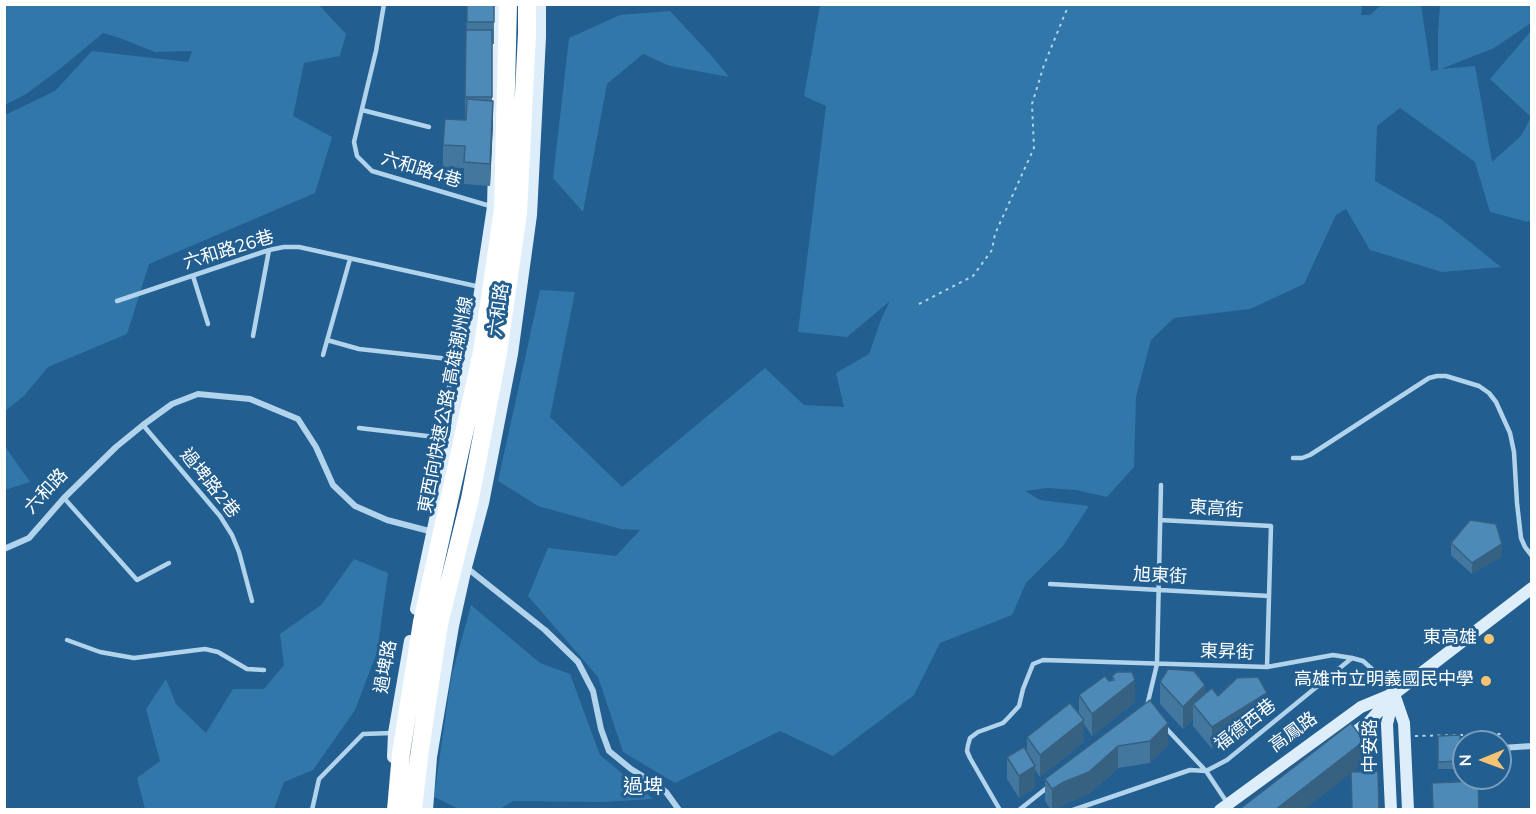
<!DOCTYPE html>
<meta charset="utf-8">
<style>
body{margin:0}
#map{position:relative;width:1536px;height:814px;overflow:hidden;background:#225e8f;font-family:"Nunito Sans",sans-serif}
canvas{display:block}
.frame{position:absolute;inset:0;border:6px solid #fff;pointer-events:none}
.north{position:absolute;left:1452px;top:730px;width:60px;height:60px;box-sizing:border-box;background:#225e8f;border:2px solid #7a9ebc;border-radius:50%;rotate:269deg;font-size:16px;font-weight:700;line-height:24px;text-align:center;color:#fff}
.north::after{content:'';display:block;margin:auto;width:21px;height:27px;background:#f8c273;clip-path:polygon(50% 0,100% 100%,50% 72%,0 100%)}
</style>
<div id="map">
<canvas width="1536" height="814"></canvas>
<div class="frame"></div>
<div class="north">N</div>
</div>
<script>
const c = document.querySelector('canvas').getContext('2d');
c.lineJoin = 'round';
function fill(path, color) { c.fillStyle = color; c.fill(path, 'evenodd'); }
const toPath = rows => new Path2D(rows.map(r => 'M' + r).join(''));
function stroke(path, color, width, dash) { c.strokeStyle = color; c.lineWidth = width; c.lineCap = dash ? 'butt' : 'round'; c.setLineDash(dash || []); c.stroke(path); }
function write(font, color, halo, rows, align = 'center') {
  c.font = font + ' "Nunito Sans","Noto Sans TC",sans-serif'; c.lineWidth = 6; c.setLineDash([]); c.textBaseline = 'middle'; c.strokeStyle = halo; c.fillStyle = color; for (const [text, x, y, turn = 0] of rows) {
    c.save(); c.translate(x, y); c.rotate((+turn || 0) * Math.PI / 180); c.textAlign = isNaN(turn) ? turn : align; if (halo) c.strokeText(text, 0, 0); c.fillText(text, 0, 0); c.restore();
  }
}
const green = toPath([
 [5,5,319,5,346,34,340,56,304,63,293,116,332,137,315,193,149,264,127,334,48,367,24,396,5,411,5,115,55,91,92,51,188,62,192,51,155,52,117,37,103,33,61,68,26,94,5,105],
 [820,5,1362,5,1361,15,1370,15,1381,5,1421,5,1431,71,1438,70,1438,33,1440,5,1531,5,1531,23,1494,48,1441,69,1475,66,1492,162,1521,136,1531,117,1490,79,1531,31,1531,219,1528,222,1490,212,1475,162,1400,108,1377,126,1375,181,1441,219,1501,267,1442,272,1370,250,1346,209,1336,215,1304,284,1250,309,1174,318,1151,340,1136,397,1134,467,1107,497,1076,490,1047,488,1025,491,1040,500,1089,506,1063,546,1026,583,1012,615,940,643,914,695,833,756,780,731,675,783,623,752,598,677,528,596,548,548,616,556,640,530,621,529,538,506,498,481,540,290,575,292,550,417,622,487,765,368,804,405,844,407,836,373,869,354,882,317,890,301,847,337,798,332,826,106,804,96],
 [670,11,710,54,729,77,670,66,643,54,607,84,583,212,553,178,569,38,620,15],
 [4,445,30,482,5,490,4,490],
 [354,559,388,573,377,652,355,710,313,770,284,782,274,809,145,809,137,778,160,761,146,709,166,679,176,704,206,733,233,689,264,689,284,665,280,634,321,605],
 [471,605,540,663,570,674,600,755,653,799,602,802,513,801,500,809,458,810,457,808,434,797,451,678]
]);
const path = toPath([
 [919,304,973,276,992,250,995,234,1034,148,1032,104,1044,65,1069,4],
 [1415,736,1501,734,1501,739]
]);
const lane = toPath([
 [384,4,376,51,354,142,357,156,372,171,490,206],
 [362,110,429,127],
 [193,276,208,324],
 [117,301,269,250,284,247,299,247,480,287],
 [253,336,269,250],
 [327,340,359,349,467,361],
 [323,355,350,259],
 [143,425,220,516,232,535,239,552,252,601],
 [359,428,444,438],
 [443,458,444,438,449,387,457,332],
 [1293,458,1302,458,1310,455,1429,378,1437,376,1446,376,1479,386,1489,393,1496,402,1510,433,1514,452,1517,503,1521,538,1525,547,1532,556],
 [64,498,137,580,169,563],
 [1160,520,1271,526,1267,667],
 [1050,584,1269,596],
 [67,640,100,652,134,658,205,649,218,652,247,669,264,670],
 [1147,706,1157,664,1161,485],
 [1164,726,1206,771,1232,810],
 [312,810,319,779,363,734,392,733],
 [1000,810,970,758,967,751,968,745,970,738,978,732,1003,723,1008,718,1019,706,1023,689,1033,664,1043,660,1267,667,1333,655,1352,658,1363,661,1372,669,1392,692],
 [1019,810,1048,787],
 [1073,810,1190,770,1206,771,1227,760,1352,658]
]);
const street = toPath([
 [4,549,29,538,64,498,116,447,143,425,172,404,198,394,250,399,298,419,316,447,333,485,355,506,387,520,433,532],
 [467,568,545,630,578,662,593,691,601,729,609,751,631,769,657,785,666,792,679,810],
 [1501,748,1532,746]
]);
const secondary = toPath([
 [416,609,471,351,493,207,498,4],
 [1394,694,1404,723,1408,810],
 [1344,740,1370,721,1394,694,1532,588],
 [393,757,394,733,410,641],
 [427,810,431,757,453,626,466,567,483,503,512,354,531,215,540,37,540,4],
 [1220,810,1361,707,1390,695],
 [1391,810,1387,724,1394,695]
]);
const highwayBridge = toPath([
 [396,810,401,753,422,622,482,352,503,209,508,4],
 [413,810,419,757,439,624,470,499,498,353,518,213,527,34,527,4]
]);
const wall = toPath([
 [467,4,494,4,494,44,492,44,492,101,493,123,490,186,464,184,464,168,443,167,443,145,466,120,466,119,465,118,465,97],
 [1451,543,1502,556,1472,574,1451,555],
 [1112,676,1135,702,1092,736,1084,724,1084,742,1040,777,1035,770,1035,788,1019,798,1007,779,1007,757,1027,752,1027,737,1079,714,1079,695,1112,680],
 [1160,682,1205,694,1218,696,1267,715,1212,749,1193,726,1193,719,1183,729,1160,704],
 [1150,700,1168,745,1150,763,1118,768,1089,794,1064,804,1055,810,1051,810,1045,801,1045,779],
 [1460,735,1461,769,1438,769,1438,736]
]);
const shadedWall = toPath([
 [493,101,493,123,490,186,490,164],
 [1502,544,1502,556,1472,574,1472,563],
 [1135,680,1135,702,1092,736,1092,714],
 [1205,685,1205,707,1193,704,1193,719,1183,729,1183,707],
 [1267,693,1267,715,1212,749,1212,727],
 [1084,720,1084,742,1040,777,1040,755],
 [1168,723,1168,745,1150,763,1150,741],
 [1364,741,1364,763,1304,810,1275,810],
 [1118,746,1118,768,1089,794,1064,804,1055,810,1052,810,1052,789],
 [1035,766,1035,788,1019,798,1019,776]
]);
const building = toPath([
 [467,4,494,4,494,22,467,22,467,4],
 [466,30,492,30,492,97,465,97,466,30],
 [467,99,493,101,490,164,464,162,465,146,443,145,445,119,466,120,467,99],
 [1470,520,1496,524,1502,544,1472,563,1451,543,1470,520],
 [1168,669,1194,671,1205,685,1183,707,1160,682,1168,669],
 [1117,672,1132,672,1135,680,1092,714,1079,695,1105,676,1109,681,1114,680,1112,676,1117,672],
 [1258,677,1267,693,1212,727,1193,704,1212,688,1218,696,1237,678,1258,677],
 [1150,700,1168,723,1150,741,1118,746,1089,772,1064,782,1052,789,1045,779,1150,700],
 [1070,703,1084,720,1040,755,1027,737,1070,703],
 [1351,723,1364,741,1275,810,1243,810,1241,808,1351,723],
 [1460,735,1461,761,1438,762,1438,736,1460,735],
 [1024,747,1035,766,1019,776,1007,757,1024,747],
 [1378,771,1379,810,1352,810,1351,772,1378,771],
 [1478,781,1479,810,1433,810,1432,783,1478,781]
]);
const markers = [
 [1489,639,6,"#f8c273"],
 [1486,681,6,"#f8c273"]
];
const streetNames = [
 ["六和路4巷",421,171,17],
 ["六和路26巷",229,251,-17],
 ["六和路",500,310,-82],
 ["東西向快速公路 高雄潮州線",447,405,-79],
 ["過埤路2巷",209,484,51],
 ["六和路",47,492,-47],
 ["東高街",1216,510,4],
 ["旭東街",1160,577,3],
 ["東昇街",1227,653,2],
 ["過埤路",387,667,-80],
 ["福德西巷",1246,726,-38],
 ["高鳳路",1294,733,-36],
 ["中安路",1372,746,-90]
];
const poiNames = [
 ["東高雄",1477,639],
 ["高雄市立明義國民中學",1474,681]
];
const neighbourhoodNames = [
 ["過埤",643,788]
];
fill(green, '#3277aa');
stroke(path, '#b1d3ec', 2, [3, 4.5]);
stroke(lane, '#b1d3ec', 4.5);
stroke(street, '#b1d3ec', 6);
stroke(secondary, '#ddedf9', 12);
stroke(highwayBridge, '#fff', 18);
fill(wall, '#43779e');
fill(shadedWall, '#376181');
fill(building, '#4e8ab8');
stroke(building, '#376181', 1.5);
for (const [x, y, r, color] of markers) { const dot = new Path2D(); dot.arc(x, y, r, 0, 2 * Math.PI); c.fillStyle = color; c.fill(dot); stroke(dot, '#225e8f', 2); }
write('18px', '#fff', '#225e8f', streetNames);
write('18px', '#fff', '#225e8f', poiNames, 'right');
write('20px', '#fff', '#225e8f', neighbourhoodNames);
</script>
